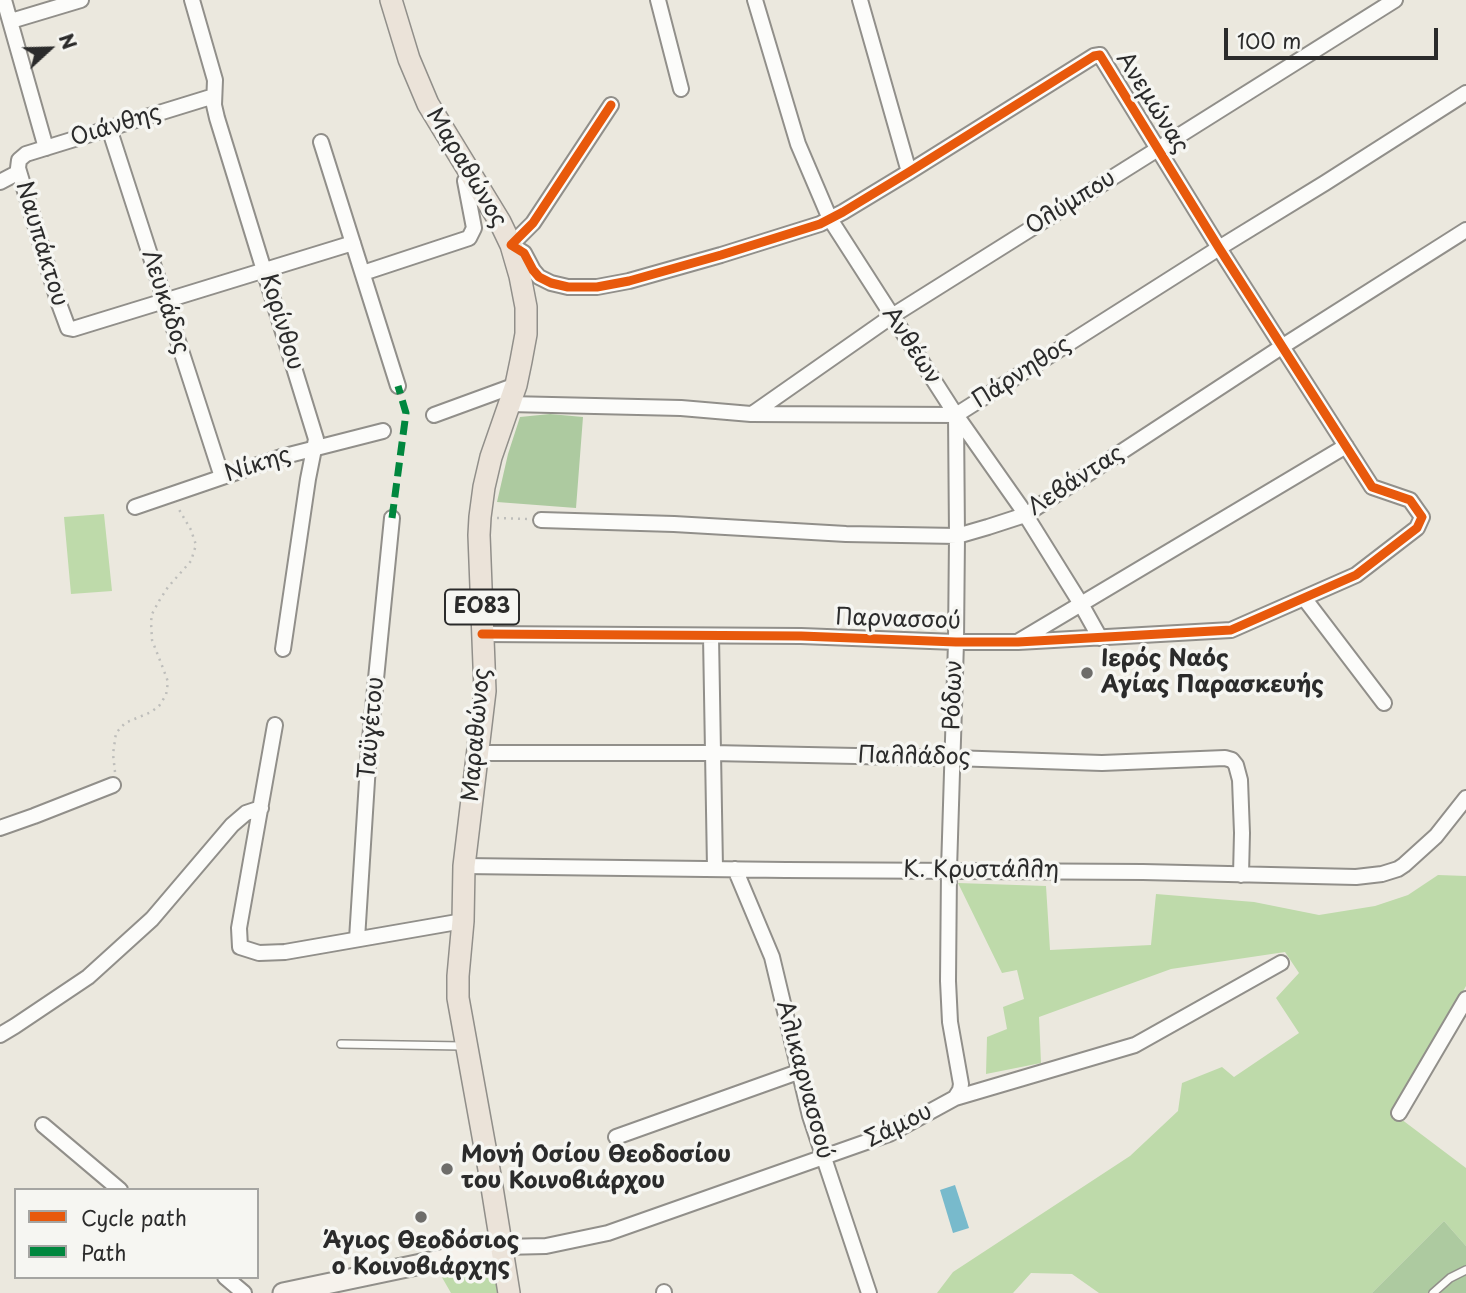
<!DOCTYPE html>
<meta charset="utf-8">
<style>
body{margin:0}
#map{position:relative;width:1466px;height:1293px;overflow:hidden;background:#ebe8de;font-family:"Playpen Sans",sans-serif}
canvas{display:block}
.legend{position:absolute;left:14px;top:1188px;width:245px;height:91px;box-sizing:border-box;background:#f6f6f2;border:2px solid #a5a5a2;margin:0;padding:9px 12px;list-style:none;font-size:21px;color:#2b2b2b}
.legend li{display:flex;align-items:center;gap:14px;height:35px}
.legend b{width:35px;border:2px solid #a5a5a2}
.north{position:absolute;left:14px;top:14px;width:70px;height:70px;-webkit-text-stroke:5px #f6f6f2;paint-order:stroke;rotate:68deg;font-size:19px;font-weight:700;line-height:28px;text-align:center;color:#2b2b2b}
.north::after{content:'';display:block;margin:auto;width:24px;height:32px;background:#2b2b2b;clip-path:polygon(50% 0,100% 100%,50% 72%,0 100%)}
.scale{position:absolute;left:1224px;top:28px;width:214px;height:32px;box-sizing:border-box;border:4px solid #2b2b2b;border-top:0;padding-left:9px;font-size:21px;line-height:24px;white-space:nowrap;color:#2b2b2b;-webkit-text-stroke:5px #f6f6f2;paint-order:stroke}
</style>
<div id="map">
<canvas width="1466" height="1293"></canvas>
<ul class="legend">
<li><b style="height:9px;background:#e8590c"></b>Cycle path</li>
<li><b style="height:9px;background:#00873e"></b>Path</li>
</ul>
<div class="north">N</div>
<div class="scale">100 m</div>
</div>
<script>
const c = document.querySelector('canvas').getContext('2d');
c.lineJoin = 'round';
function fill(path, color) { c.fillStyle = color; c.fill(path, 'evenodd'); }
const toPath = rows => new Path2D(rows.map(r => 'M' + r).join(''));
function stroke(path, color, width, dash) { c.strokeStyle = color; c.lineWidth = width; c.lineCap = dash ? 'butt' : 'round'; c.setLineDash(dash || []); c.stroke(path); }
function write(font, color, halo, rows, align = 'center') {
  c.font = font + ' "Playpen Sans",sans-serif'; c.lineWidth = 7; c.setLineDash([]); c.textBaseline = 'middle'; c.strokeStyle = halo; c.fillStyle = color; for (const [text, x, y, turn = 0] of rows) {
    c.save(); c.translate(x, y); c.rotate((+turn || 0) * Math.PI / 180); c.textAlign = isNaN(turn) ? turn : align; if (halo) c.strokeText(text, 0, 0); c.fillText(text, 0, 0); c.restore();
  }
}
const green = toPath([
 [104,514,112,591,71,594,64,517],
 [1438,875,1466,876,1466,986,1392,1116,1401,1119,1466,1168,1466,1246,1444,1221,1372,1293,1099,1293,1072,1274,1031,1273,1013,1293,937,1293,953,1272,1130,1156,1178,1111,1182,1083,1222,1067,1234,1077,1299,1033,1276,998,1299,973,1285,952,1171,969,1039,1017,1041,1063,986,1074,987,1037,1007,1029,1003,1007,1024,999,1017,970,1002,973,958,883,1046,886,1050,950,1151,945,1156,894,1254,902,1319,915,1375,906,1408,895],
 [480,1260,495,1274,497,1293,451,1293,436,1267]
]);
const forest = toPath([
 [550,414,583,417,576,508,497,502,508,454,520,417],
 [1444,1221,1466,1246,1466,1293,1372,1293]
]);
const water = toPath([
 [955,1185,969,1228,953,1233,940,1190]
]);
const path = toPath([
 [497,518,529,519],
 [115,772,113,754,116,733,125,723,151,712,159,706,166,695,168,682,166,676,152,640,151,622,152,614,159,601,168,587,191,561,196,545,191,530,177,506]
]);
const lane = toPath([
 [341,1044,462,1046],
 [1433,1293,1450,1278,1466,1270]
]);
const street = toPath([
 [4,0,46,148],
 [192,0,215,80,214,105,217,118,316,439,308,479,283,649],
 [658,0,681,89],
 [755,0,798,144,830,219,956,415,1020,506,1081,604,1019,641],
 [860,0,909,172],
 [11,21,81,0],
 [214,96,26,154,19,160,18,168,58,301,68,328,73,329,353,243],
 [109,128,222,477],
 [321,142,398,386],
 [0,182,19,172],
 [363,273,469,238,474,228,465,181,471,176],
 [509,404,681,408,751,414,956,415,1219,248,1325,183,1466,93],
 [752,414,892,316,1395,0],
 [434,415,516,385],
 [135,507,281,457,383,431],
 [541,520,674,524,846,534,957,536,988,527,1025,515,1283,346,1466,230],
 [1304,598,1384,703],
 [482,634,801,636,956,642,1018,642,1231,630,1356,575,1417,528,1422,517,1410,500,1372,487,1219,248,1100,55,1094,56,909,172,843,212,820,224,721,255,629,281,597,287,568,287,551,283,539,277,533,270,524,253,511,245,533,223,611,105],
 [711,636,715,868],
 [1100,638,1081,604,1346,446],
 [275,725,239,928,240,947,259,953,285,952,463,921],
 [477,753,712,753,952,758,1102,763,1225,758,1232,760,1236,765,1240,780,1242,833,1241,875],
 [0,828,34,816,113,785],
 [464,866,786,870,1143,872,1356,877,1382,874,1398,869,1404,865,1436,836,1466,798],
 [735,869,772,957,810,1116,869,1293],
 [357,939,369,749,392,518],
 [0,1035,15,1026,88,977,152,919,232,825,246,813,261,808],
 [955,1098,960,1090,961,1084,950,1022,948,981,949,870,956,642,957,536,956,415],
 [1399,1113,1466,999],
 [43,1125,120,1190],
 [616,1137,798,1072],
 [502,1247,546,1246,608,1233,889,1134,955,1098,1135,1045,1281,963],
 [225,1277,244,1293],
 [664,1292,664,1293]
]);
const secondary = toPath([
 [283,1293,502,1247]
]);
const primary = toPath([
 [391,0,409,59,428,104,500,222,511,245,520,276,526,307,526,334,521,361,516,385,491,457,484,487,480,517,479,535,485,691,464,866,463,921,458,976,458,998,490,1175,509,1293]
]);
const quiet = toPath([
 [392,518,406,413,398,386]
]);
const cycleway = toPath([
 [482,634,801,636,956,642,1018,642,1231,630,1356,575,1417,528,1422,517,1410,500,1372,487,1219,248,1100,55,1094,56,909,172,843,212,820,224,721,255,629,281,597,287,568,287,551,283,539,277,533,270,524,253,511,245,533,223,611,105]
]);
const markers = [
 [1087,673,7,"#6e6d6a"],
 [447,1169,7,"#6e6d6a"],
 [421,1217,7,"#6e6d6a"]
];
const shields = [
 [482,607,74]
];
const shieldNames = [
 ["ΕΟ83",482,607]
];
const streetNames = [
 ["Ανεμώνας",1152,103,58],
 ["Οιάνθης",116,126,-17],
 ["Μαραθώνος",466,168,59],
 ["Ολύμπου",1071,203,-32],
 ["Ναυπάκτου",41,244,73],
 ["Λευκάδος",165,302,72],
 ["Κορίνθου",281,322,73],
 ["Ανθέων",911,346,57],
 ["Πάρνηθος",1022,373,-33],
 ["Νίκης",258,465,-18],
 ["Λεβάντας",1076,481,-33],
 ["Παρνασσού",898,620,2],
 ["Ρόδων",954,695,-88],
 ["Ταϋγέτου",372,728,-85],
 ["Μαραθώνος",477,735,-85],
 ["Παλλάδος",914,757,1],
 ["Κ. Κρυστάλλη",981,871],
 ["Αλικαρνασσού",804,1080,75],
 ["Σάμου",899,1126,-26]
];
const poiNames = [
 ["Ιερός Ναός",1101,660],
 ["Αγίας Παρασκευής",1101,686],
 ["Μονή Οσίου Θεοδοσίου",461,1156],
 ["του Κοινοβιάρχου",461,1182],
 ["Άγιος Θεοδόσιος",421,1242,"center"],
 ["ο Κοινοβιάρχης",421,1268,"center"]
];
fill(green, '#bedaaa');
fill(forest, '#adcaa0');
fill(water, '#78bacc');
stroke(lane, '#918f8a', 10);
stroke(street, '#918f8a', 18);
stroke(secondary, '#918f8a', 23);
stroke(primary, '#918f8a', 24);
stroke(path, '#bebebb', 2.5, [2, 5]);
stroke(lane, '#fcfcfa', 7);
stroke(street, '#fcfcfa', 14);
stroke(secondary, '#f6f2ec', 19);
stroke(primary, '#ebe3d9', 21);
stroke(quiet, '#00873e', 7, [14, 7]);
stroke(cycleway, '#e8590c', 9);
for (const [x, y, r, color] of markers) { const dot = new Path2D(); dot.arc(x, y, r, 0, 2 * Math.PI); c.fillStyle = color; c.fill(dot); stroke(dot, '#f6f6f2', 2.5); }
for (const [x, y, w] of shields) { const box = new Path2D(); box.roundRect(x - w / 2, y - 17.5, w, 35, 5); c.fillStyle = '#f6f6f2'; c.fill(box); stroke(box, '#2b2b2b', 2); }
write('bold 21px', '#2b2b2b', null, shieldNames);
write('23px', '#2b2b2b', '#f6f6f2', streetNames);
write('bold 23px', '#2b2b2b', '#f6f6f2', poiNames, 'left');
</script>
